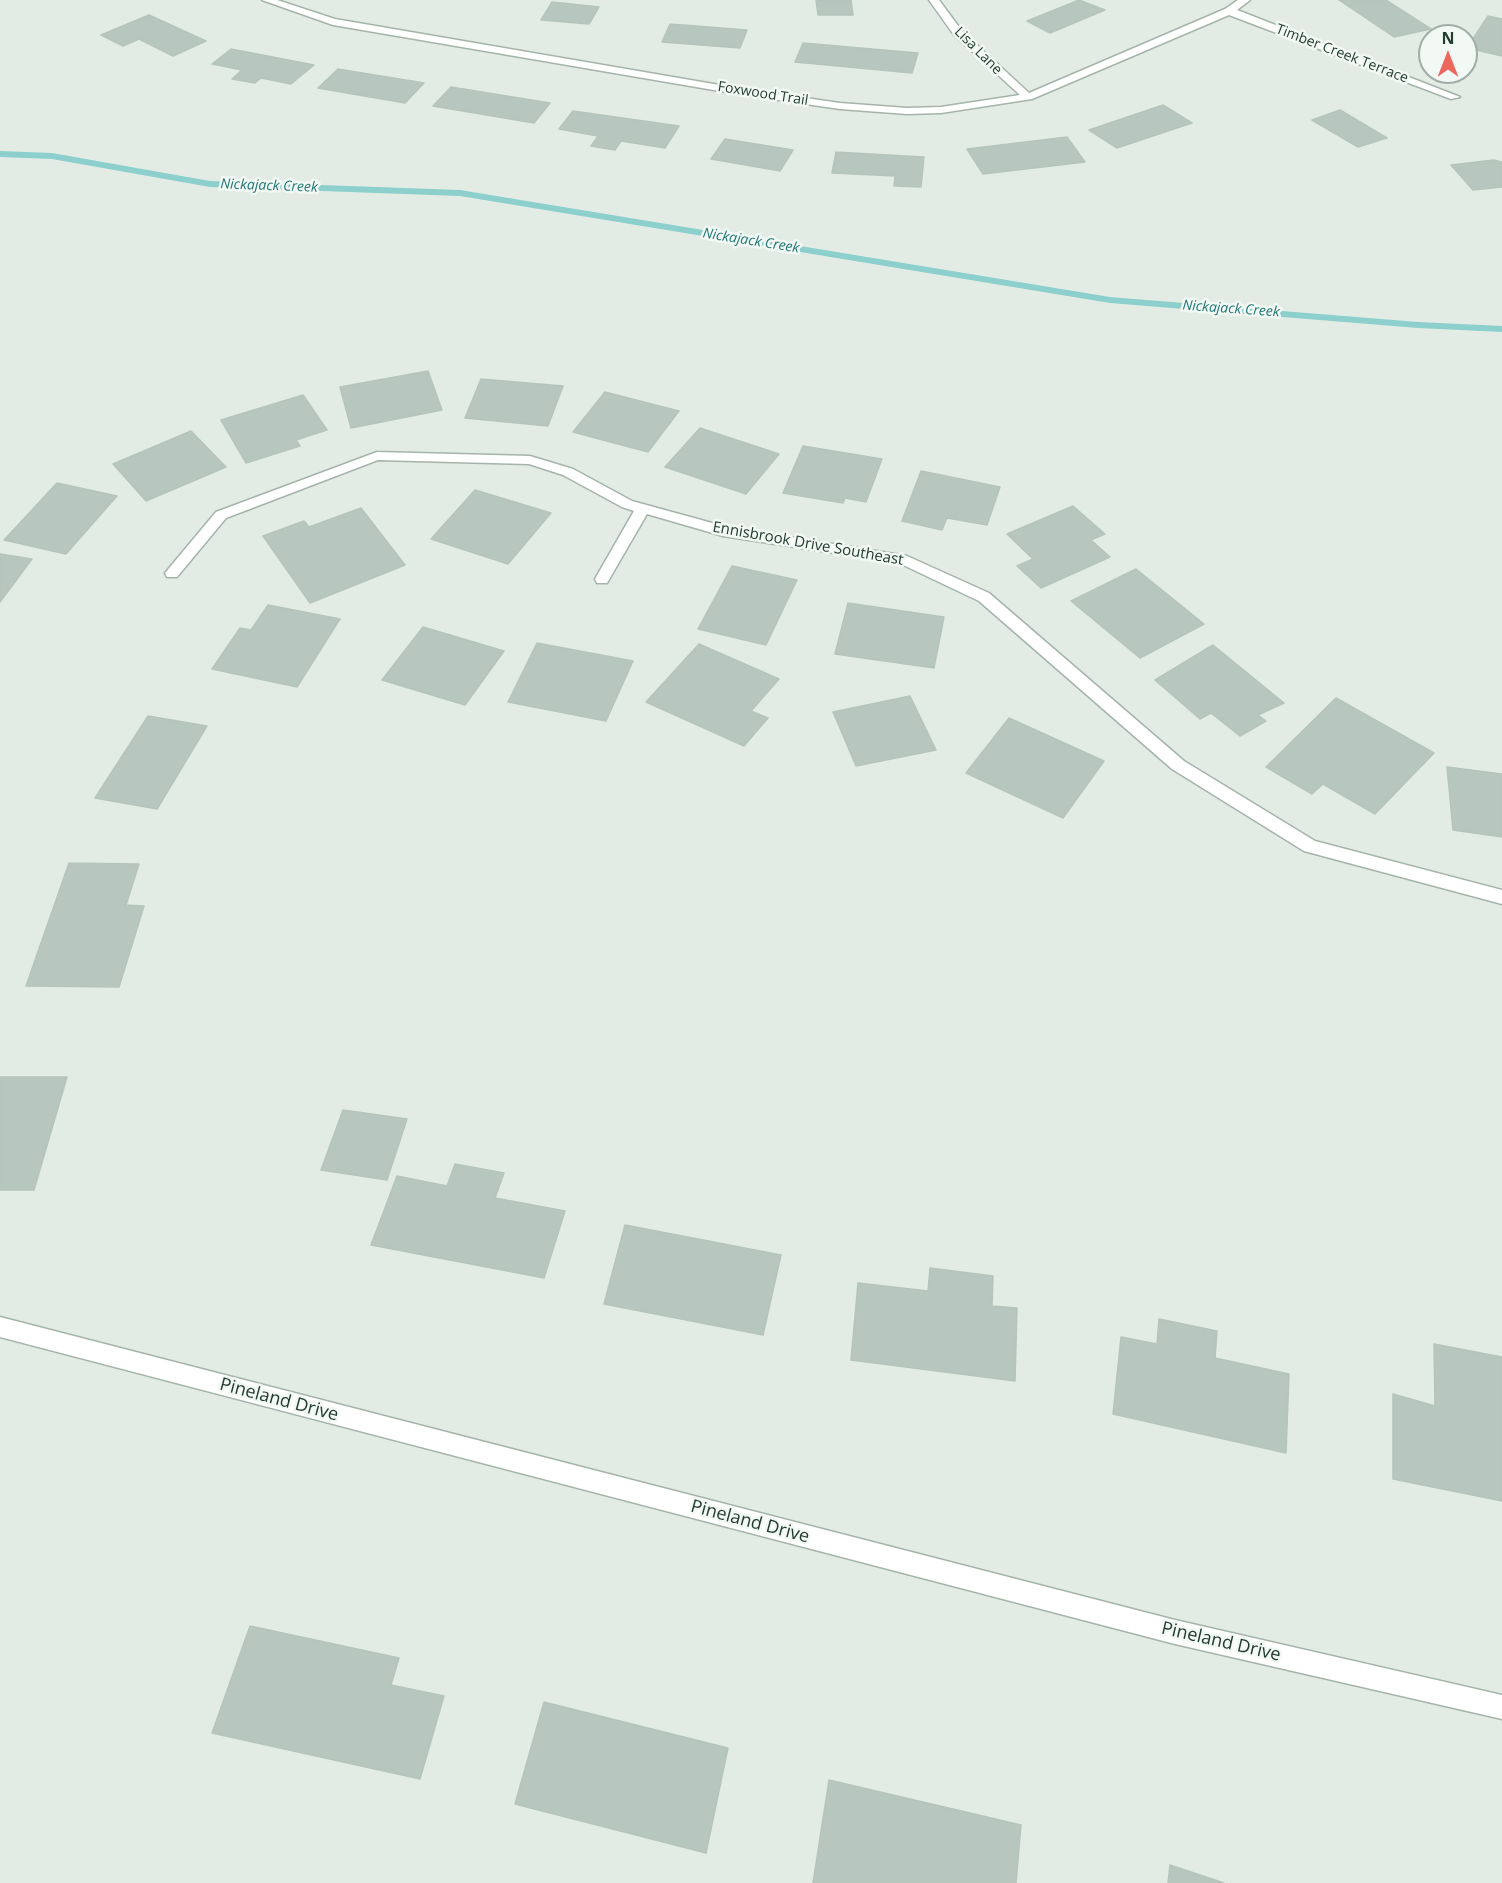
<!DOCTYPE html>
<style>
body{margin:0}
#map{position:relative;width:1502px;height:1883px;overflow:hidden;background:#e2ece5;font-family:"Open Sans",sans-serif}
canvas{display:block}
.north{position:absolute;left:1418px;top:24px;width:60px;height:60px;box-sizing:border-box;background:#f2f8f4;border:2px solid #9fada6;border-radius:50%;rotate:0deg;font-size:16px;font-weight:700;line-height:24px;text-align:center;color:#233c30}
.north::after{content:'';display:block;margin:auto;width:21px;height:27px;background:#ed675f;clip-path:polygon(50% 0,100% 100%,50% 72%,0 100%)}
</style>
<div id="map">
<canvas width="1502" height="1883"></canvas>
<div class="north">N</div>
</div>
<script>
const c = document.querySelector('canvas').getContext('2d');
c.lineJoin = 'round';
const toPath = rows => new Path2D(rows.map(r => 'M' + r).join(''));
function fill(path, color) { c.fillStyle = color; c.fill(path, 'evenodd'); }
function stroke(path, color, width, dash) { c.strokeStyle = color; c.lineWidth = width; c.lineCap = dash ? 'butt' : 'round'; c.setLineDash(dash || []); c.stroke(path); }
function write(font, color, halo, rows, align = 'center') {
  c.font = font + ' "Open Sans",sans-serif'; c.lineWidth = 5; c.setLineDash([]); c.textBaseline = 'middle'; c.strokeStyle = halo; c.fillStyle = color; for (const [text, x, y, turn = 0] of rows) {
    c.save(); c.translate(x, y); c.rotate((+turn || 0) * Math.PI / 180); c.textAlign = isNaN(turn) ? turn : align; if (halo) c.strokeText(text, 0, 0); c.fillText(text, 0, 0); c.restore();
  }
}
const stream = toPath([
 [0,151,52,153,210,181,460,190,1110,297,1418,322,1502,326,1502,332,1418,328,1110,303,460,196,210,187,52,159,0,157,0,151]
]);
const building = toPath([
 [816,0,851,0,853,15,818,15,816,0],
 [1079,0,1105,10,1050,33,1027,21,1079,0],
 [1339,0,1386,0,1431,29,1394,37,1339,0],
 [552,2,599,7,589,24,541,20,552,2],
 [149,15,206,41,173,56,139,39,123,46,101,35,149,15],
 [1488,16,1502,19,1502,56,1467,48,1488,16],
 [670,24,747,30,740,48,662,42,670,24],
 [803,43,918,53,912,73,795,62,803,43],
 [231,49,314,65,291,84,261,78,255,83,232,79,242,70,212,64,231,49],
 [338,69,424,83,405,103,318,88,338,69],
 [451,87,550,103,534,123,433,106,451,87],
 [1163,105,1192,123,1117,148,1089,130,1163,105],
 [1340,110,1387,138,1358,147,1312,120,1340,110],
 [573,111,679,126,665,148,621,141,615,150,591,146,598,136,559,129,573,111],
 [1067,137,1085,162,983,174,967,149,1067,137],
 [725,139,793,150,780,171,711,159,725,139],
 [836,152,924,157,921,187,894,186,895,176,832,173,836,152],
 [1494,160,1502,162,1502,187,1473,190,1451,165,1494,160],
 [428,371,442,410,351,428,340,387,428,371],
 [481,379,563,386,548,426,465,418,481,379],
 [605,392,679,411,648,452,573,432,605,392],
 [303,395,327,430,296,440,300,446,246,463,221,420,303,395],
 [700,428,779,454,746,494,665,467,700,428],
 [191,431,226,467,146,501,113,464,191,431],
 [803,446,882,459,866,502,845,498,843,503,783,493,803,446],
 [921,471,1000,487,987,525,947,518,942,530,902,521,921,471],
 [57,483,117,496,66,554,4,540,57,483],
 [475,490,551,513,508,564,431,539,475,490],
 [1073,506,1105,534,1091,540,1110,557,1041,588,1017,566,1033,559,1007,534,1073,506],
 [361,508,405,565,310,603,263,536,304,521,309,527,361,508],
 [0,554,32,559,0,602,0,554],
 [732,566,797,580,766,645,698,629,732,566],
 [1136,569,1204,624,1140,658,1071,601,1136,569],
 [848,603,944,617,934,668,835,654,848,603],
 [268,605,340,619,297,687,212,669,240,628,251,630,268,605],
 [423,627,504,651,465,705,382,680,423,627],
 [537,643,633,661,606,721,508,702,537,643],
 [699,644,779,679,751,711,768,718,744,746,646,702,699,644],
 [1213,645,1284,703,1258,715,1266,721,1240,736,1211,713,1200,719,1155,680,1213,645],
 [910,696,936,750,856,766,833,712,910,696],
 [1336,698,1434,753,1375,814,1323,784,1312,794,1266,767,1336,698],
 [148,716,207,726,157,809,95,798,148,716],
 [1009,718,1104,761,1063,818,966,773,1009,718],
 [1447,767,1502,774,1502,837,1453,830,1447,767],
 [69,863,139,864,126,905,144,906,119,987,26,986,69,863],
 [0,1077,67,1077,34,1190,0,1190,0,1077],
 [343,1110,407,1119,387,1180,321,1170,343,1110],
 [455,1164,504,1173,495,1198,565,1211,544,1278,371,1245,397,1176,447,1186,455,1164],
 [625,1225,781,1255,763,1335,604,1304,625,1225],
 [930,1268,993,1276,992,1306,1017,1308,1015,1381,851,1360,858,1283,928,1291,930,1268],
 [1159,1319,1217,1331,1215,1358,1289,1374,1286,1453,1113,1414,1121,1337,1157,1344,1159,1319],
 [1434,1344,1502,1357,1502,1501,1393,1479,1393,1394,1435,1406,1434,1344],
 [250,1626,399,1658,391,1685,444,1696,420,1779,212,1733,250,1626],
 [544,1702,728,1748,706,1853,515,1804,544,1702],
 [829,1780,1021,1825,1016,1883,813,1883,829,1780],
 [1170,1865,1224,1883,1168,1883,1170,1865]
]);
const street = toPath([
 [262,0,277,0,335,19,737,88,840,103,907,108,941,107,1020,95,954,35,929,0,939,0,962,31,1029,93,1225,9,1238,0,1250,0,1237,10,1460,97,1451,99,1229,15,1032,99,941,113,907,114,840,109,737,94,333,25,262,0],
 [377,452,530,456,573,469,632,501,723,526,907,556,989,593,1184,761,1315,841,1502,890,1502,904,1304,851,1172,769,979,601,899,563,723,536,647,514,607,583,597,583,595,579,634,511,622,507,563,475,529,464,378,460,226,518,177,577,167,577,165,573,216,512,377,452],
 [0,1317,1175,1620,1502,1695,1502,1719,1175,1644,0,1337,0,1317]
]);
const farStreetnames = [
 ["Lisa Lane",978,51,45],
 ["Timber Creek Terrace",1342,54,21],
 ["Foxwood Trail",763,94,9]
];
const farWaternames = [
 ["Nickajack Creek",269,186,2],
 ["Nickajack Creek",751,241,9],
 ["Nickajack Creek",1231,309,4]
];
const streetNames = [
 ["Ennisbrook Drive Southeast",808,544,10]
];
const nearStreetnames = [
 ["Pineland Drive",279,1400,15],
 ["Pineland Drive",750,1522,15],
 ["Pineland Drive",1221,1642,13]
];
fill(stream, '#8ccfcc');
fill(building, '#b7c6be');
stroke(building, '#b5c5bb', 1.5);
stroke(street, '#a5b4ab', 3);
fill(street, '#fff');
write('14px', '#233c30', '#f2f8f4', farStreetnames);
write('italic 14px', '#1f7674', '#f2f8f4', farWaternames);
write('15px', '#233c30', '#f2f8f4', streetNames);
write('18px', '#233c30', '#f2f8f4', nearStreetnames);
</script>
